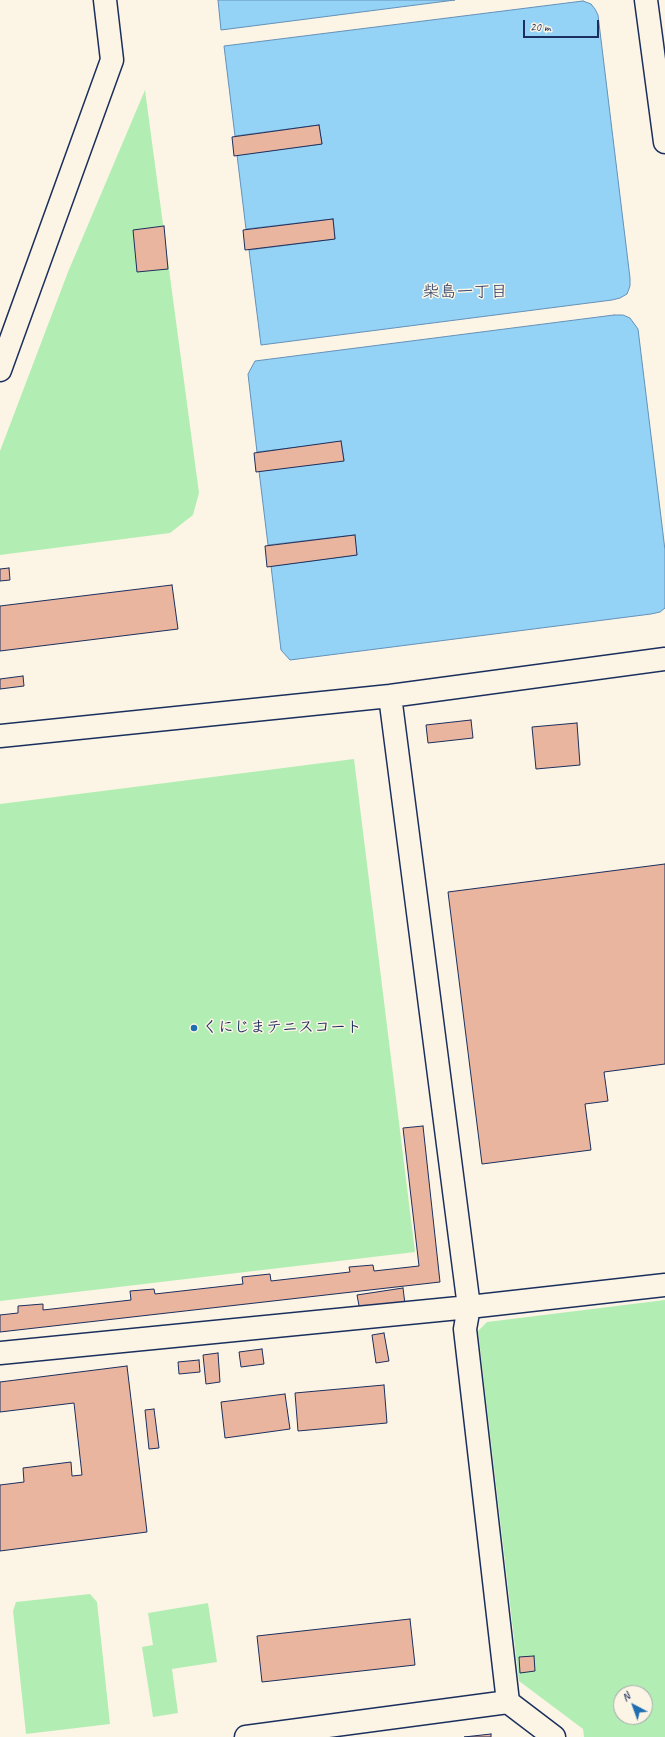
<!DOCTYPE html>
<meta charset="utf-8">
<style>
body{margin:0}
#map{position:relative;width:665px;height:1737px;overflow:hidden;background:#fcf5e5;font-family:Caveat,sans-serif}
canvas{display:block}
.north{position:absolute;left:613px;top:1685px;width:40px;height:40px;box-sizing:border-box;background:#fcf5e5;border:1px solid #a2a6af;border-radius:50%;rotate:319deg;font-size:11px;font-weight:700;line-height:16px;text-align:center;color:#1b2f5e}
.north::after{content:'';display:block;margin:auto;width:14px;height:18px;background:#1f6fb2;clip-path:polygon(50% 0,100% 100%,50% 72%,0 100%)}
.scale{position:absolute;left:523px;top:20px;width:76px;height:18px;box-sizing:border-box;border:2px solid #1b2f5e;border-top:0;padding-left:5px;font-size:12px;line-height:14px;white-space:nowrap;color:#1b2f5e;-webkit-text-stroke:3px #fcf5e5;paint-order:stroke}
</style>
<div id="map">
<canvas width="665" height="1737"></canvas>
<div class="north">N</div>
<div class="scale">20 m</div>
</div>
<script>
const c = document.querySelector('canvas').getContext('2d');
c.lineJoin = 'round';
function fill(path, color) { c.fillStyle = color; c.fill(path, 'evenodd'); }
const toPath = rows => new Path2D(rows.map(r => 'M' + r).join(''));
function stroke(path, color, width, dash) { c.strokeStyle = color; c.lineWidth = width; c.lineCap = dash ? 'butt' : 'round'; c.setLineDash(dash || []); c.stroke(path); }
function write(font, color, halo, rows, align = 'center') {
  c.font = font + ' Caveat,"Klee One",sans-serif'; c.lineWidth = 3; c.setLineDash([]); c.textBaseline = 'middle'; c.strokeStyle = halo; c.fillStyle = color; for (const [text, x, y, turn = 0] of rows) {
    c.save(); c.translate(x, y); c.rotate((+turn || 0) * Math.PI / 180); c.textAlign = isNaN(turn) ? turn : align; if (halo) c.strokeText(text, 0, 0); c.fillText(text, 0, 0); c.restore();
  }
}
const green = toPath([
 [145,90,199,493,193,515,170,533,0,555,0,451,68,272],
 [354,759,415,1252,0,1301,0,804],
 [665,1300,665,1737,584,1737,583,1729,519,1681,478,1331,487,1322],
 [621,1693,645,1693,645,1717,621,1717],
 [90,1594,97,1602,110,1724,26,1734,13,1611,16,1602],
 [208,1603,217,1662,172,1669,178,1713,153,1717,142,1647,153,1645,148,1613]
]);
const water = toPath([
 [218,0,455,0,221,30,218,0],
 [583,1,591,4,595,9,598,15,630,278,630,286,627,294,620,298,612,300,261,345,249,250,335,239,333,219,246,229,237,155,322,144,319,125,235,136,224,46,583,1],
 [614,315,623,315,630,318,638,329,665,550,665,608,660,612,651,614,290,660,281,650,271,566,357,555,354,535,268,545,259,471,344,460,341,442,257,452,248,374,255,361,614,315]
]);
const building = toPath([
 [319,125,322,144,234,156,232,137,319,125],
 [333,219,335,239,245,250,243,230,333,219],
 [164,226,168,269,137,272,133,230,164,226],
 [341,441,344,461,256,472,254,453,341,441],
 [355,535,357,555,267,567,265,546,355,535],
 [9,568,10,580,0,581,0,569,9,568],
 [172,585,178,629,0,651,0,606,172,585],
 [23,676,24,686,0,689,0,679,23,676],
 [471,720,473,738,428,743,426,725,471,720],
 [577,723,580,765,536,769,532,727,577,723],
 [665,864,665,1064,604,1072,608,1101,585,1104,591,1150,482,1164,448,892,665,864],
 [423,1126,440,1282,0,1332,0,1315,18,1313,18,1306,43,1304,43,1310,131,1300,130,1291,154,1289,155,1294,243,1284,242,1277,270,1274,271,1281,350,1272,349,1267,373,1265,374,1271,419,1266,403,1128,423,1126],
 [403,1288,405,1304,360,1311,357,1295,403,1288],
 [384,1333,389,1361,376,1363,372,1335,384,1333],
 [262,1349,264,1364,241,1367,239,1352,262,1349],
 [218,1353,220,1382,206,1384,203,1355,218,1353],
 [199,1360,200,1372,179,1374,178,1362,199,1360],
 [127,1366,147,1532,0,1551,0,1485,24,1482,23,1468,71,1462,72,1476,82,1475,74,1403,0,1412,0,1382,127,1366],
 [384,1385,387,1423,298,1431,295,1393,384,1385],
 [285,1394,290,1429,225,1438,221,1402,285,1394],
 [154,1409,159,1448,149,1449,145,1410,154,1409],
 [410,1619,415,1665,262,1682,257,1636,410,1619],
 [534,1656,535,1671,520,1673,519,1657,534,1656],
 [491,1734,491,1737,464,1737,491,1734]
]);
const minor = toPath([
 [646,0,665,142],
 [0,370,112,60,105,0],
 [390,696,469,1307,465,1329,508,1702,554,1737],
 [0,736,390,696,665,659],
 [0,1353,469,1307,665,1285],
 [246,1737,508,1702]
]);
const markers = [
 [194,1028,4,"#1f6fb2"]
];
const poiNames = [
 ["くにじまテニスコート",202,1028]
];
const neighbourhoodNames = [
 ["柴島一丁目",465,293]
];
fill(green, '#b2eeb3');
fill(water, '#94d3f5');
stroke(water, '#6491b9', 1);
fill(building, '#eab59e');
stroke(building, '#1b2f5e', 1);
stroke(minor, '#1b2f5e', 25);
stroke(minor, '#fcf5e5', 22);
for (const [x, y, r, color] of markers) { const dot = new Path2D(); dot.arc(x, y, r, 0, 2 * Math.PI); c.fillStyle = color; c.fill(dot); stroke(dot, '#fcf5e5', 1.5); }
write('bold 16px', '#1b2f5e', '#fcf5e5', poiNames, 'left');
write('17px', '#1b2f5e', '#fcf5e5', neighbourhoodNames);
</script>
